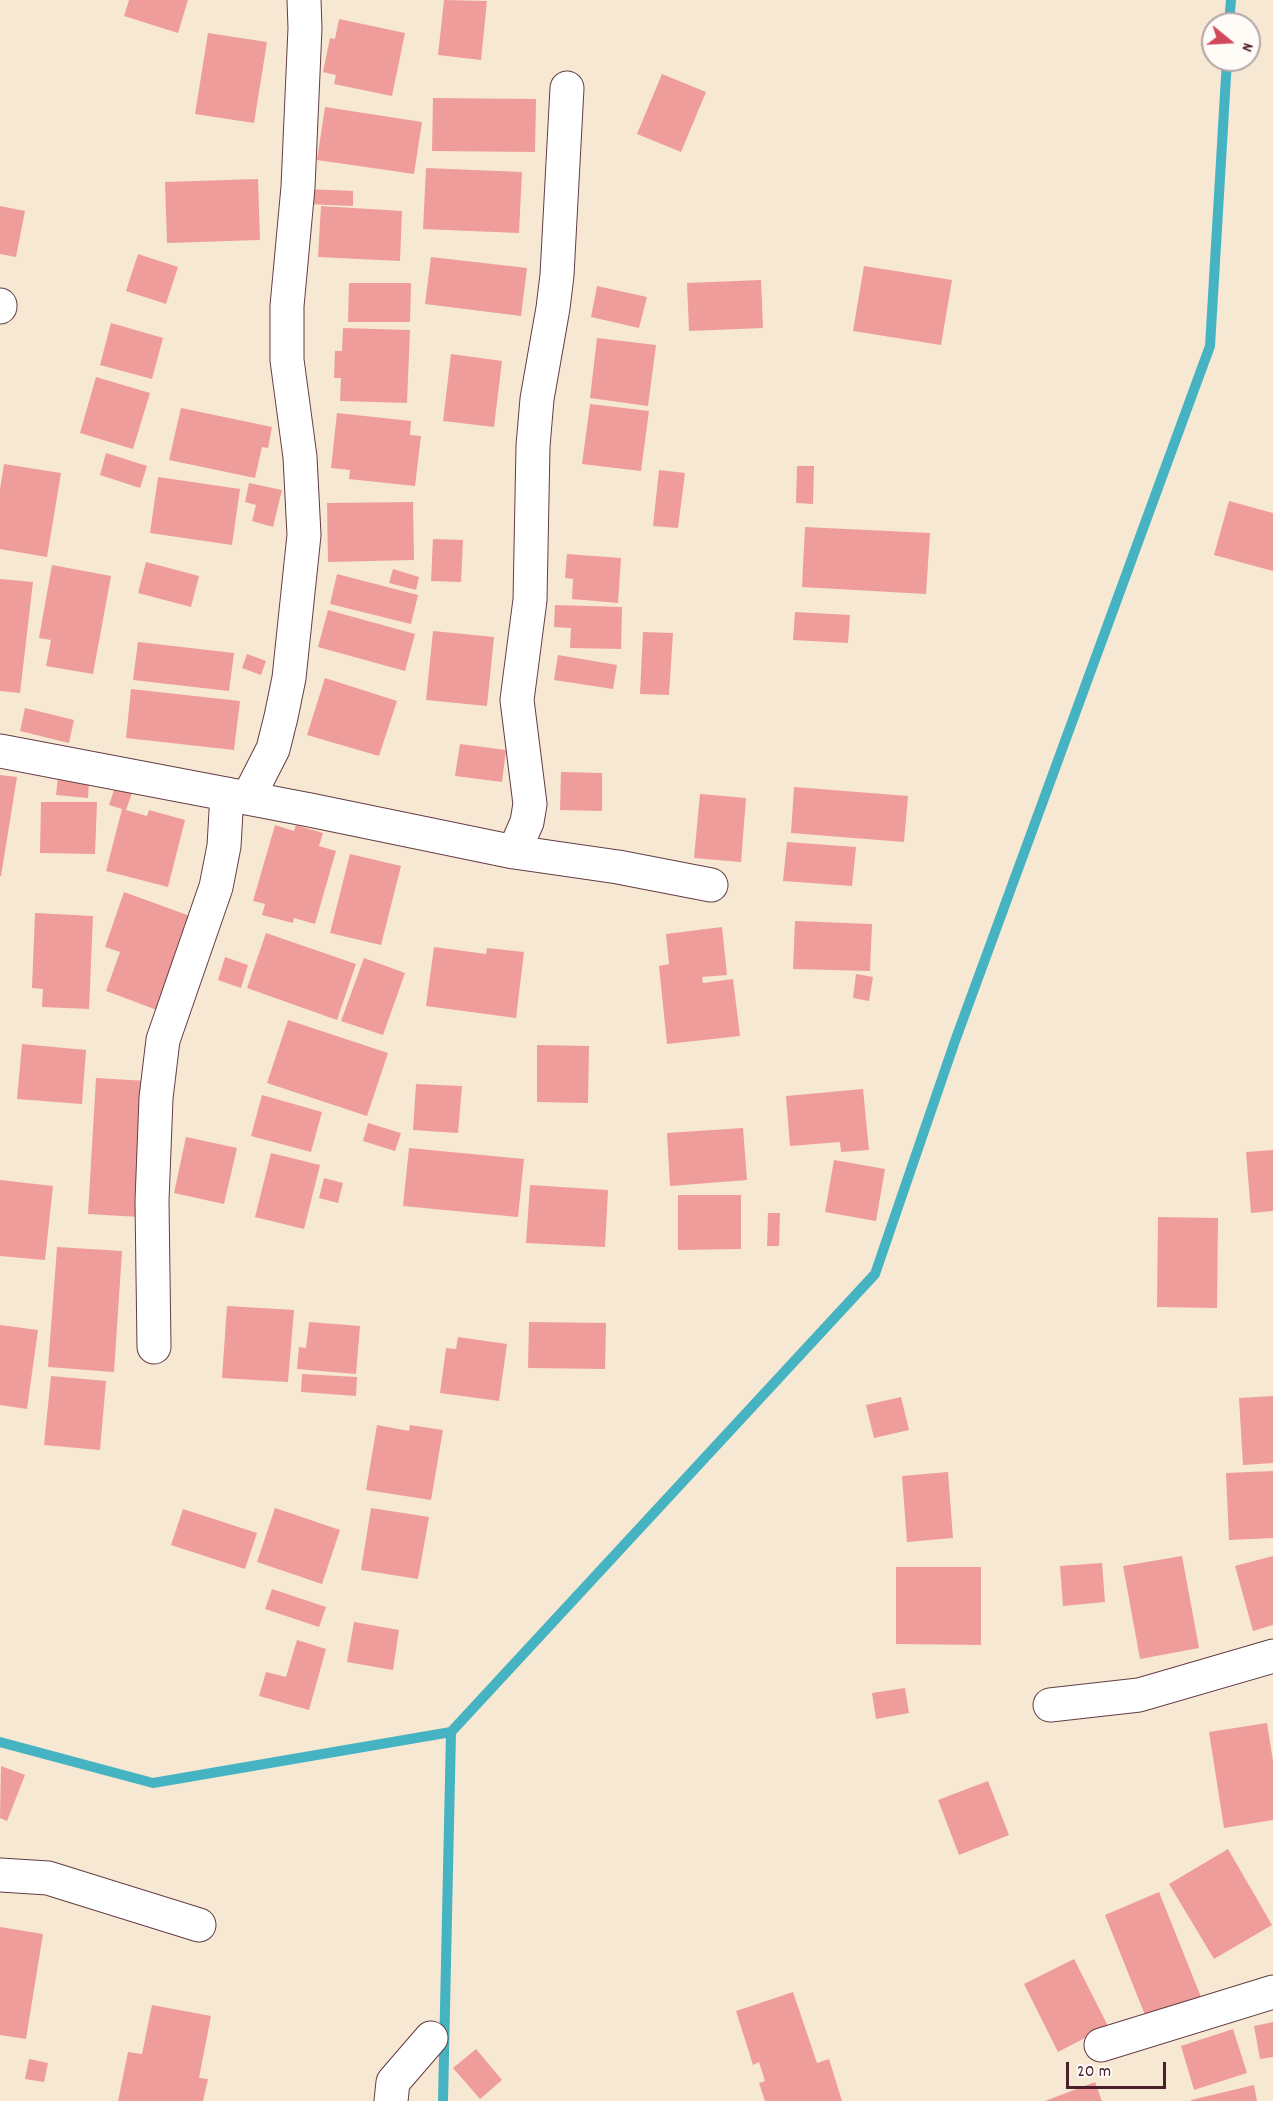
<!DOCTYPE html>
<style>
body{margin:0}
#map{position:relative;width:1273px;height:2101px;overflow:hidden;background:#f7e8d4;font-family:Dekko,sans-serif}
canvas{display:block}
.north{position:absolute;left:1201px;top:12px;width:60px;height:60px;box-sizing:border-box;background:#fdfcf7;border:2px solid #b5a4a5;border-radius:50%;rotate:108deg;font-size:16px;font-weight:700;line-height:24px;text-align:center;color:#4a1f2b}
.north::after{content:'';display:block;margin:auto;width:21px;height:27px;background:#d1495b;clip-path:polygon(50% 0,100% 100%,50% 72%,0 100%)}
.scale{position:absolute;left:1066px;top:2062px;width:100px;height:27px;box-sizing:border-box;border:3px solid #4a1f2b;border-top:0;padding-left:8px;font-size:18px;line-height:21px;white-space:nowrap;color:#4a1f2b;-webkit-text-stroke:4px #fdfcf7;paint-order:stroke}
</style>
<div id="map">
<canvas width="1273" height="2101"></canvas>
<div class="north">N</div>
<div class="scale">20 m</div>
</div>
<script>
const c = document.querySelector('canvas').getContext('2d');
c.lineJoin = 'round';
const toPath = rows => new Path2D(rows.map(r => 'M' + r).join(''));
function stroke(path, color, width, dash) { c.strokeStyle = color; c.lineWidth = width; c.lineCap = dash ? 'butt' : 'round'; c.setLineDash(dash || []); c.stroke(path); }
function fill(path, color) { c.fillStyle = color; c.fill(path, 'evenodd'); }
const stream = toPath([
 [1229,24,1231,0],
 [0,1742,153,1783,451,1732],
 [443,2101,451,1732,875,1274,955,1041,1210,346,1227,60]
]);
const building = toPath([
 [129,0,188,0,178,33,124,16],
 [444,0,487,1,481,60,438,55],
 [339,19,405,33,392,96,334,84,336,75,323,72,330,38,335,39],
 [208,33,267,42,254,123,195,114],
 [662,74,706,92,681,152,637,134],
 [433,98,536,99,535,152,432,151],
 [325,107,422,122,414,174,317,160],
 [426,168,522,172,519,233,423,229],
 [258,179,260,240,167,243,165,182],
 [305,189,353,191,353,206,304,204],
 [0,206,25,211,16,257,0,254],
 [321,206,402,211,400,261,318,257],
 [138,254,178,267,166,304,126,291],
 [431,257,527,268,521,316,425,304],
 [864,266,952,280,941,345,853,331],
 [761,280,763,328,689,331,687,283],
 [349,283,411,283,410,322,348,322],
 [597,286,647,297,639,328,591,317],
 [111,323,163,338,152,379,100,365],
 [343,328,410,330,407,403,340,401,341,378,334,378,335,351,342,351],
 [597,338,656,345,648,406,590,398],
 [451,354,502,361,494,427,443,421],
 [96,377,150,393,133,449,80,433],
 [590,404,649,411,641,471,582,464],
 [181,408,272,427,268,448,262,447,255,478,169,460],
 [337,413,411,421,410,435,421,436,415,486,349,479,350,470,331,468],
 [106,453,147,466,140,488,100,475],
 [4,464,61,473,47,557,0,549,0,489],
 [797,466,814,466,813,504,796,503],
 [659,470,685,473,678,528,653,526],
 [158,477,240,489,232,545,150,533],
 [249,483,282,490,273,527,252,521,256,505,245,502],
 [1229,501,1273,513,1273,571,1214,555],
 [413,502,414,560,328,562,327,503],
 [805,527,930,533,926,594,802,587],
 [433,539,463,540,461,582,431,581],
 [567,554,621,558,618,603,572,599,573,579,565,578],
 [146,562,199,576,191,607,138,593],
 [52,565,111,576,93,674,46,666,51,640,39,638],
 [393,569,419,577,416,590,389,583],
 [337,574,418,595,411,624,330,604],
 [0,579,33,582,20,693,0,691],
 [555,605,622,607,621,649,570,648,571,628,554,627],
 [328,610,415,634,405,671,318,647],
 [795,612,850,615,848,643,793,640],
 [433,631,494,637,487,706,426,700],
 [643,632,673,633,669,695,640,694],
 [138,642,234,653,229,691,133,680],
 [247,654,266,661,261,675,242,668],
 [558,655,617,665,613,689,554,680],
 [325,678,397,701,379,756,307,735],
 [131,689,240,701,234,750,126,738],
 [25,708,74,720,69,743,20,731],
 [460,744,506,750,502,782,455,776],
 [561,772,602,773,602,811,560,810],
 [0,775,17,777,1,876,0,876],
 [58,777,89,779,88,798,56,795],
 [116,784,133,790,126,810,147,816,149,810,185,820,168,887,106,871,122,809,109,805],
 [794,787,908,796,904,842,791,833],
 [700,794,746,798,741,862,694,858],
 [41,802,97,802,95,854,40,853],
 [275,825,294,831,296,825,323,833,319,846,336,851,315,924,294,918,293,923,262,915,265,904,253,901],
 [787,842,856,847,852,886,783,881],
 [350,854,401,866,381,945,330,933],
 [124,892,190,916,157,1010,106,991,120,952,105,947],
 [35,913,93,916,89,1009,42,1007,43,989,32,988],
 [795,921,872,924,870,971,793,969],
 [722,927,727,975,702,977,703,983,733,979,740,1036,667,1044,659,966,669,964,666,934],
 [266,933,356,964,337,1020,247,988],
 [434,947,486,954,487,948,524,952,516,1018,426,1006],
 [225,957,248,965,241,988,218,980],
 [364,958,405,973,383,1035,341,1021],
 [856,974,873,977,869,1001,853,998],
 [288,1020,388,1053,367,1116,267,1083],
 [22,1044,86,1050,82,1104,17,1099],
 [537,1045,589,1046,588,1103,537,1102],
 [96,1078,147,1081,139,1217,88,1214],
 [416,1084,462,1086,458,1133,413,1130],
 [863,1089,869,1150,841,1152,840,1142,790,1146,786,1096],
 [262,1095,322,1112,311,1152,251,1136],
 [368,1123,401,1133,395,1151,363,1141],
 [743,1128,747,1180,670,1186,667,1133],
 [186,1137,237,1148,224,1204,174,1193],
 [409,1148,524,1159,518,1217,403,1206],
 [1273,1150,1273,1211,1251,1213,1246,1152],
 [271,1153,320,1165,304,1229,255,1217],
 [834,1160,885,1169,876,1221,825,1212],
 [324,1178,343,1183,338,1203,319,1198],
 [0,1180,53,1186,45,1260,0,1256],
 [530,1185,608,1190,605,1247,526,1243],
 [678,1195,741,1195,741,1249,678,1250],
 [768,1213,780,1213,779,1246,767,1246],
 [1158,1217,1218,1218,1217,1308,1157,1307],
 [57,1247,122,1251,114,1372,48,1367],
 [227,1306,294,1310,288,1382,222,1378],
 [309,1322,360,1326,356,1374,297,1369,299,1347,306,1348],
 [529,1322,606,1323,605,1369,528,1368],
 [0,1325,38,1330,27,1409,0,1405],
 [458,1337,507,1344,499,1401,440,1393,446,1348,456,1349],
 [302,1374,357,1377,356,1396,301,1392],
 [51,1376,106,1381,100,1450,44,1445],
 [1273,1396,1273,1463,1243,1465,1239,1398],
 [901,1397,909,1430,874,1438,866,1405],
 [377,1425,409,1431,410,1425,443,1430,431,1500,366,1490],
 [1273,1471,1273,1538,1229,1540,1226,1473],
 [948,1472,953,1538,907,1542,902,1476],
 [275,1508,340,1530,322,1584,257,1562],
 [371,1508,429,1517,418,1579,361,1570],
 [183,1509,257,1533,245,1569,171,1545],
 [1182,1556,1199,1648,1140,1659,1123,1566],
 [1273,1556,1273,1625,1253,1631,1235,1566],
 [1102,1563,1105,1602,1063,1606,1060,1566],
 [896,1567,981,1567,981,1645,896,1644],
 [272,1589,326,1607,319,1627,265,1609],
 [354,1622,399,1630,393,1670,347,1662],
 [297,1640,326,1649,309,1710,259,1696,266,1672,286,1677],
 [905,1688,909,1713,876,1719,872,1693],
 [1267,1723,1273,1761,1273,1820,1224,1828,1209,1732],
 [1,1766,25,1775,7,1821,0,1818],
 [988,1781,1009,1835,959,1855,938,1800],
 [1228,1849,1272,1925,1214,1959,1169,1884],
 [1159,1892,1201,1997,1147,2020,1105,1915],
 [0,1927,43,1934,26,2039,0,2035],
 [1074,1959,1108,2026,1058,2052,1024,1984],
 [793,1992,817,2063,829,2059,842,2101,765,2101,759,2083,765,2081,759,2062,753,2065,736,2011],
 [152,2005,211,2016,199,2078,208,2079,203,2101,118,2101,128,2052,142,2054],
 [1273,2022,1273,2057,1260,2059,1254,2026],
 [1233,2029,1247,2073,1194,2090,1181,2046],
 [476,2049,502,2080,480,2099,453,2068],
 [29,2059,48,2063,44,2082,25,2079],
 [1095,2082,1102,2101,1045,2101],
 [1254,2085,1257,2101,1191,2101,1191,2100]
]);
const minor = toPath([
 [0,307,0,305],
 [0,751,310,810,514,852,618,867,711,885],
 [248,798,273,749,281,717,289,678,304,535,300,457,287,360,287,306,298,187,305,28,304,0],
 [514,852,527,822,530,804,517,700,530,600,533,446,537,399,553,308,557,275,567,88],
 [154,1347,152,1201,156,1098,163,1040,216,887,224,846,227,794],
 [1050,1705,1139,1695,1273,1656],
 [0,1875,48,1878,199,1925],
 [1101,2045,1273,1992],
 [391,2101,393,2082,431,2038]
]);
stroke(stream, '#45b3c1', 10);
fill(building, '#ef9d9a');
stroke(minor, '#643d44', 35);
stroke(minor, '#fff', 33);
</script>
